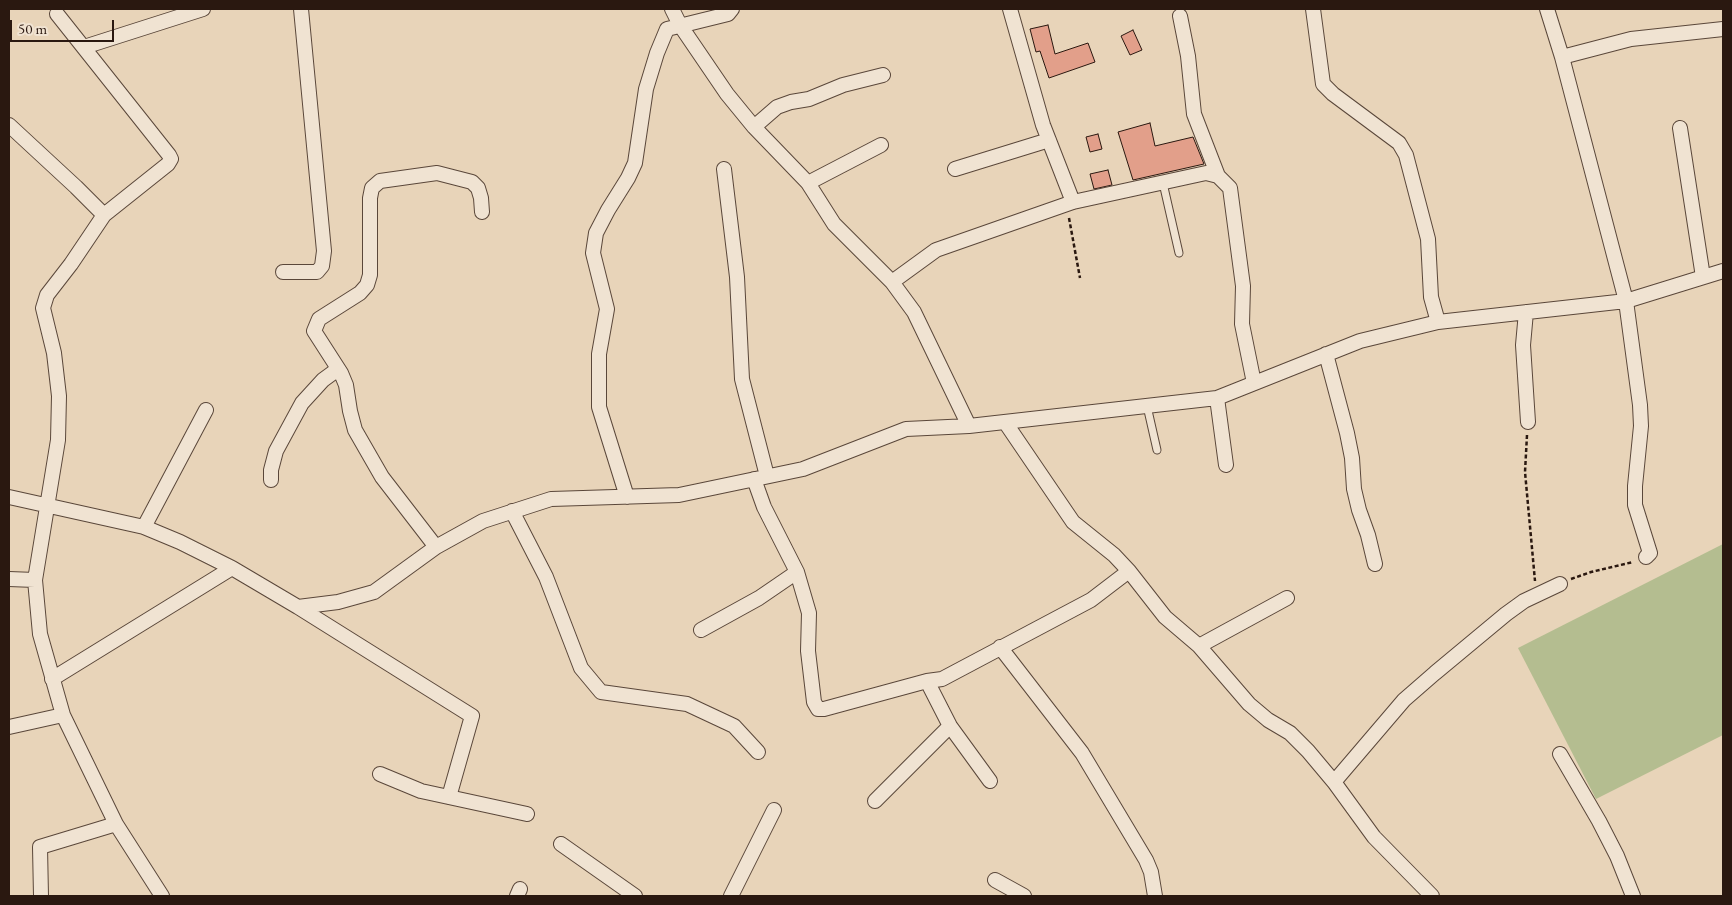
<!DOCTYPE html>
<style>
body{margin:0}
#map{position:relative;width:1732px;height:905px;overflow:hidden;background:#e8d4b9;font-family:"EB Garamond",serif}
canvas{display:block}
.frame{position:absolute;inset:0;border:10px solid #2a1810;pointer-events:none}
.scale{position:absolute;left:10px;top:20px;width:104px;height:22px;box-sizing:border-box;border:2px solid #2a1810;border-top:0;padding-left:6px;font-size:15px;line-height:18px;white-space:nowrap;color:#2a1810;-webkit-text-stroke:4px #f0e3d2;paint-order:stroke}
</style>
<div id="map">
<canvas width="1732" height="905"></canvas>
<div class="frame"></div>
<div class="scale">50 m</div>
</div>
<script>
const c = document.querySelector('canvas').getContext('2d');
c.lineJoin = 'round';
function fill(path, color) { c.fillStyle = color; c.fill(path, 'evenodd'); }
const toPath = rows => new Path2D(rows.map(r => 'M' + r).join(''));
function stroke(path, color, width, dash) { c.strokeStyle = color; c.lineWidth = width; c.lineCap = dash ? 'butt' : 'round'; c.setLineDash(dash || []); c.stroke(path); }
const green = toPath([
 [1723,544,1723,735,1596,799,1518,648]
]);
const building = toPath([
 [1048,25,1055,54,1088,43,1095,62,1049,78,1040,51,1036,52,1030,29,1048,25],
 [1133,30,1142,50,1130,55,1121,36,1133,30],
 [1150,123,1155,146,1193,137,1204,164,1133,180,1118,132,1150,123],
 [1098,134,1102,149,1090,152,1086,137,1098,134],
 [1108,170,1112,185,1094,189,1090,174,1108,170]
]);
const path = toPath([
 [1069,218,1080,278],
 [1527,435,1525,472,1535,581],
 [1571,579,1591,572,1633,562]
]);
const service = toPath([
 [1163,183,1179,253],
 [1147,406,1157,450]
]);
const minor = toPath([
 [672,9,680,25,727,94,754,127,808,183,834,224,892,282,914,312,969,426],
 [1010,9,1043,125,1073,202],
 [1313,9,1323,84,1333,94,1399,143,1406,155,1428,239,1431,297,1438,322],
 [1547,9,1562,57,1626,301,1640,405,1641,426,1635,486,1635,505,1650,553,1646,557],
 [57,14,169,155,171,159,168,164,104,215,71,264,47,295,43,308,54,353,59,396,58,440,35,580,40,634,63,715,116,824,162,896],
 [1180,16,1188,56,1194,114,1218,176],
 [84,47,203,9],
 [1562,57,1631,39,1723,29],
 [9,125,76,187,104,215],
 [754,127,777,107,791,102,809,99,843,85,883,75],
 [1680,128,1703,277],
 [724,169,737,277,742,379,767,476],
 [955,169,1049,140],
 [808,183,881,145],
 [283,272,317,272,322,266,324,251,301,9],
 [892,282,936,250,1073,202,1206,173,1218,176,1230,188,1243,286,1242,324,1254,383],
 [1526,312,1523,345,1528,422],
 [1326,354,1347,433,1352,458,1354,489,1359,510,1368,535,1375,564],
 [1217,398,1226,465],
 [1005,422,1073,522,1114,555,1129,571,1165,617,1199,646,1249,704,1268,720,1290,733,1308,751,1334,782,1374,837,1432,896],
 [754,479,764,507,797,572,809,613,808,651,814,702,818,709,824,709,927,681,942,679,1091,600,1129,571],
 [271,480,271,470,276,451,302,403,323,380,338,369],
 [9,497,144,527,180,542,232,568,298,607,338,602,374,592,436,547,483,521,551,499,679,495,803,469,906,429,969,426,1217,398,1360,341,1438,322,1626,301,1723,271],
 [627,497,599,407,599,354,607,309,593,253,596,233,608,210,628,178,635,163,646,89,657,53,667,29,728,14,732,9],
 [512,511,546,577,581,668,601,692,687,704,734,726,758,752],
 [144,527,206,410],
 [436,547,382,477,355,430,350,411,346,385,341,373,314,331,319,319,360,293,367,285,370,275,370,198,372,188,380,181,437,173,472,182,478,188,481,198,482,212],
 [9,579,35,580],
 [298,607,472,716,449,797],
 [701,630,759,598,797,572],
 [1199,646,1287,598],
 [1000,647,1082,753,1146,860,1151,872,1155,896],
 [52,679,232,568],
 [927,681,950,726,990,781],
 [9,727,63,715],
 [1560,754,1599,821,1617,856,1633,896],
 [380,774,421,791,527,814],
 [1334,782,1404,700,1435,673,1506,614,1524,601,1560,584],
 [875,801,950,726],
 [561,844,635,896],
 [995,880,1024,896],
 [41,896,40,847,116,824],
 [517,896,520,889],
 [731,896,774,810]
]);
fill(green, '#b4bd90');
fill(building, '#e29f8a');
stroke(building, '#2a1810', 1);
stroke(service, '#5a473a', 9);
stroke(minor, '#5a473a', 16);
stroke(path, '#2a1810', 2.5, [4, 2.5]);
stroke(service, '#f0e3d2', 7);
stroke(minor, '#f0e3d2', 14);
</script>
